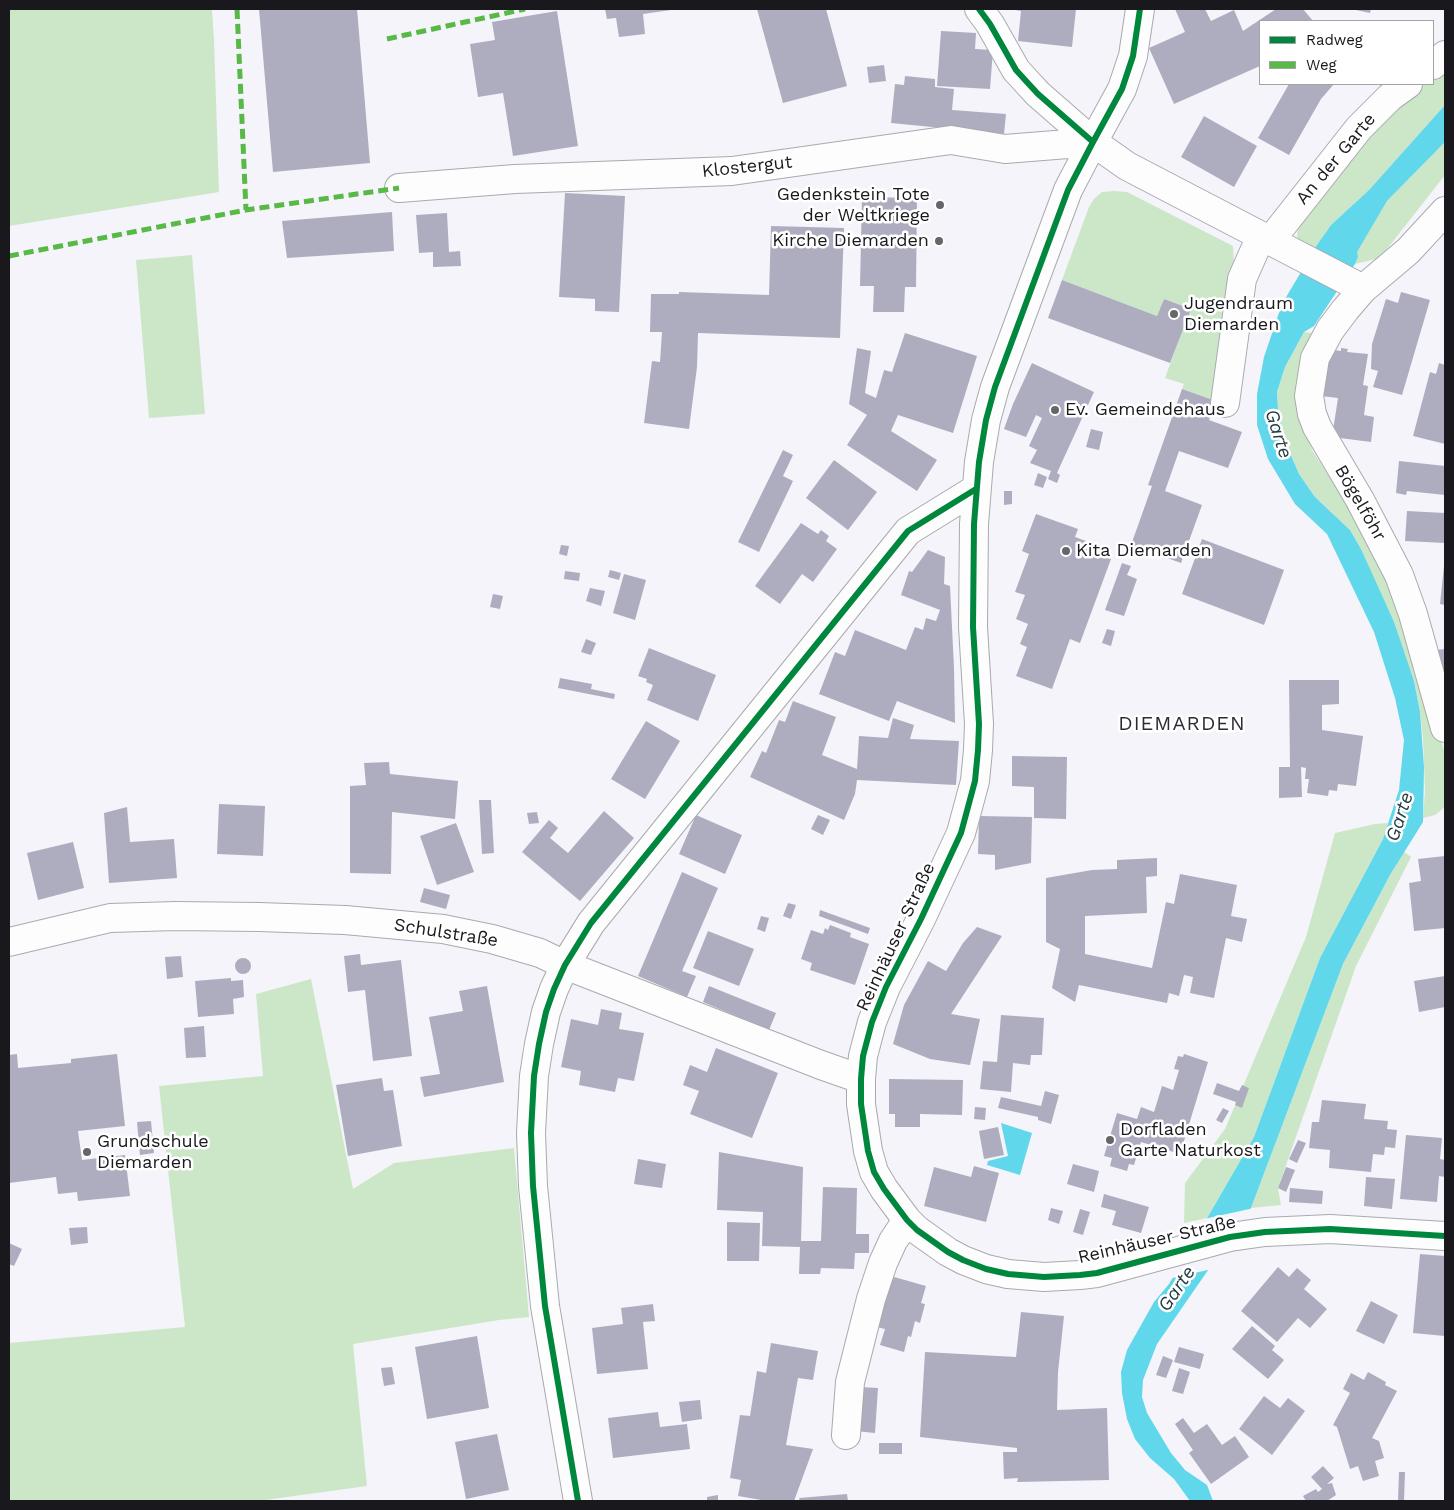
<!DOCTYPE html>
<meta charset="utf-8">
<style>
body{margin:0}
#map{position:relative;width:1454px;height:1510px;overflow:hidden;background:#f4f4fa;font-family:"Work Sans",sans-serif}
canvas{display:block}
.frame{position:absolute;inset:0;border:10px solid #18181d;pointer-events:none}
.legend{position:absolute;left:1259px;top:20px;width:175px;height:65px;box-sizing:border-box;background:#fff;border:1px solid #a3a3a5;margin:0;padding:6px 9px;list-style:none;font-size:15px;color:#18181d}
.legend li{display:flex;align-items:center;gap:10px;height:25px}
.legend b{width:25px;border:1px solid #a3a3a5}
</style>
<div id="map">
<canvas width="1454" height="1510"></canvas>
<div class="frame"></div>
<ul class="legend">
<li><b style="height:6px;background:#00873e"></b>Radweg</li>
<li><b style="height:6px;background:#58b947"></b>Weg</li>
</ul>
</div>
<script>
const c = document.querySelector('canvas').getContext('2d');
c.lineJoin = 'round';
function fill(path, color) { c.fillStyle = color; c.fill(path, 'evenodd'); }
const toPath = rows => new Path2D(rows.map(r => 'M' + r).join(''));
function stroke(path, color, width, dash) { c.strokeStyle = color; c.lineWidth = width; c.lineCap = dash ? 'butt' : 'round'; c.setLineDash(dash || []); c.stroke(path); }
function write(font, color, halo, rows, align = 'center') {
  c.font = font + ' "Work Sans",sans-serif'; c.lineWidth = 5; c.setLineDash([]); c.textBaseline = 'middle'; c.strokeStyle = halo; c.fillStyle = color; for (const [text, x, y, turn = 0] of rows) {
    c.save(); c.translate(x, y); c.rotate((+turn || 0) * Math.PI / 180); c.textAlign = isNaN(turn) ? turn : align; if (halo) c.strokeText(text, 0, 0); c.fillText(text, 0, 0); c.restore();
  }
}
const green = toPath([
 [9,9,212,9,214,40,219,192,9,226],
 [1445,68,1445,105,1369,190,1331,225,1312,253,1299,246,1297,236,1299,223,1307,207,1398,105,1425,84,1433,84,1433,78],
 [1445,142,1445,175,1380,258,1355,264,1358,257,1356,252,1387,201],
 [1114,191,1127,192,1233,246,1234,263,1216,401,1182,389,1184,384,1165,378,1190,309,1164,299,1157,316,1062,280,1089,207,1094,199,1102,192],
 [192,255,205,414,149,418,136,260],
 [1304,332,1312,333,1304,356,1302,419,1312,450,1346,503,1378,559,1394,595,1445,753,1445,807,1435,815,1423,818,1425,791,1423,739,1420,712,1414,681,1361,549,1350,530,1315,497,1299,474,1286,444,1278,410,1277,392,1285,367],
 [1388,823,1383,839,1320,958,1254,1137,1207,1218,1184,1223,1185,1183,1225,1129,1306,937,1335,833,1375,824],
 [1404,852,1411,857,1356,966,1278,1188,1281,1205,1251,1208,1343,964,1390,875],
 [311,979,353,1189,394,1163,514,1148,529,1317,499,1320,353,1344,367,1486,258,1501,9,1501,9,1343,185,1327,159,1086,263,1076,256,994]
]);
const water = toPath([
 [1445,105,1445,142,1387,201,1357,252,1358,257,1355,264,1314,326,1304,332,1285,367,1277,392,1278,410,1286,444,1299,474,1315,497,1350,530,1361,549,1394,622,1414,681,1420,712,1424,767,1423,822,1390,875,1343,964,1251,1208,1157,1344,1143,1380,1142,1397,1147,1413,1171,1453,1185,1470,1207,1485,1213,1501,1190,1501,1174,1479,1150,1458,1135,1439,1127,1419,1122,1393,1121,1372,1127,1350,1154,1302,1169,1284,1254,1137,1320,958,1383,839,1399,790,1404,740,1395,698,1374,632,1327,534,1295,504,1268,459,1257,425,1257,394,1264,357,1282,304,1317,245,1331,225,1369,190],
 [1001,1123,1032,1133,1020,1175,987,1165,988,1161,1008,1156]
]);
const pier = toPath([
 [1254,1208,1212,1269,1168,1279,1204,1219]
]);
const building = toPath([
 [259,9,357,9,370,163,273,172],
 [605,9,670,9,671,10,643,14,645,34,619,37,616,18,607,19],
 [757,9,826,9,847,86,783,103],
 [1015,9,1076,9,1072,47,1018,41,1021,11,1015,10],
 [1175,9,1205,9,1211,21,1234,10,1243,31,1276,9,1303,9,1313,21,1260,21,1260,66,1174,104,1149,48,1185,32],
 [1351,9,1371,9,1370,13],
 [557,11,578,146,513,156,503,93,478,97,470,44,495,40,492,22],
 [941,31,976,33,975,49,993,50,990,89,937,86],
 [884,65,886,81,869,83,867,67],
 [905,76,935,79,935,87,954,89,952,110,1006,114,1004,134,891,123,895,84,904,85],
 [1289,84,1334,84,1321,99,1289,155,1258,138],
 [1204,116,1257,146,1234,187,1181,157],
 [565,193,625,196,619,312,595,311,595,299,559,297],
 [862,197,917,198,916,287,905,287,904,312,873,312,874,286,860,286],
 [392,212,394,251,287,258,282,221],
 [447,213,449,252,460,251,461,266,433,267,433,252,419,253,416,215],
 [771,226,844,228,840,338,698,333,697,367,689,429,644,423,652,361,660,362,662,332,650,332,651,294,679,294,679,292,769,295],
 [1062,280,1157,316,1164,299,1191,309,1170,363,1048,318],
 [1401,292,1430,300,1402,395,1373,387,1378,371,1371,369,1372,344,1386,299,1398,303],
 [905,333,977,356,953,433,898,415,891,431,937,460,917,491,847,445,867,415,849,404,857,348,871,351,865,393,876,398,884,370,892,372],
 [1341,348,1348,349,1347,352,1368,354,1363,385,1368,386,1364,415,1374,417,1371,442,1332,437,1338,398,1321,396,1327,349,1341,351],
 [1032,363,1094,392,1057,473,1060,475,1057,483,1048,479,1051,471,1030,463,1037,450,1029,446,1042,418,1036,415,1026,437,1004,429,1013,404],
 [1439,363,1445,365,1445,444,1413,436,1430,372,1436,374],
 [1182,389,1216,401,1209,420,1242,432,1228,468,1179,451,1165,491,1202,505,1181,563,1131,545,1152,486,1148,485],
 [1091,429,1103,432,1099,450,1086,447],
 [783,450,793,455,783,476,793,481,759,552,738,542],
 [834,460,877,492,848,530,806,498],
 [1399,461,1445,466,1445,495,1407,491,1406,495,1396,493],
 [1038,473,1047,477,1043,488,1034,485],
 [1004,491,1012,491,1012,504,1004,505],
 [1407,511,1445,513,1445,543,1405,541],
 [1036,514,1078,529,1075,537,1086,541,1084,548,1111,559,1080,643,1070,639,1052,689,1016,676,1027,647,1020,644,1028,624,1016,619,1025,595,1015,592,1029,554,1022,551],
 [801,523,818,534,821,530,829,536,826,541,837,549,813,582,802,574,780,604,755,586],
 [1202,539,1284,570,1264,625,1182,594],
 [561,545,569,546,567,556,559,554],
 [928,550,945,557,944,584,950,586,954,668,955,723,897,701,889,721,819,694,835,652,845,656,855,630,906,650,915,627,923,630,926,618,936,621,940,610,901,595,909,571,912,572],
 [1122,563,1131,566,1127,575,1137,579,1124,616,1105,610],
 [1444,566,1445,566,1445,605,1440,604],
 [610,570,621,573,619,580,608,577],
 [565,571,580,573,579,581,564,579],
 [624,574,646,580,635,620,613,613],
 [590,588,605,591,601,606,586,601],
 [493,594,503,596,500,609,490,607],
 [1107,629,1115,631,1111,646,1102,643],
 [586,639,596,643,591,655,581,652],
 [649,648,716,675,698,721,647,700,653,685,646,682,647,679,638,676],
 [1445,649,1445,676,1436,650],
 [560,678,592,684,591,689,615,694,614,699,558,688],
 [1289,680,1339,680,1339,704,1322,705,1322,730,1363,736,1356,786,1338,784,1337,791,1329,790,1328,796,1307,793,1309,779,1305,779,1306,768,1301,767,1302,797,1279,798,1279,767,1290,767],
 [793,701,836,717,822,755,857,769,859,736,888,738,893,718,914,725,910,739,959,741,956,785,857,780,855,794,844,820,750,777,762,751,766,753,779,720,785,722],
 [646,721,680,741,645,799,611,779],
 [1012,756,1067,757,1066,819,1034,818,1034,787,1012,786],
 [389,762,390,774,458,781,455,819,392,812,391,874,350,873,350,786,366,785,364,763],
 [479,800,491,800,494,853,482,854],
 [219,804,265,806,263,856,217,854],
 [127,807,130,842,174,839,177,878,109,883,104,813],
 [604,811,634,838,580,901,522,852,549,820,558,828,550,838,568,853],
 [537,812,539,823,529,824,527,813],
 [696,815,742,835,725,874,679,854],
 [818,815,830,820,823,835,811,829],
 [979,816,1032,817,1031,863,995,870,995,855,978,854],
 [456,823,474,872,437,885,420,836],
 [73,842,84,888,38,900,27,853],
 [1445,856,1445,928,1414,931,1409,883,1421,881,1418,859],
 [1157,858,1157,876,1146,877,1147,913,1085,916,1085,954,1152,968,1166,902,1174,904,1180,874,1237,885,1231,916,1247,919,1242,942,1226,938,1214,998,1190,993,1193,977,1184,975,1179,996,1169,993,1167,1003,1079,985,1075,1002,1052,988,1060,949,1046,942,1046,878,1092,870,1117,869,1117,860],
 [682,872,718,888,682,971,696,976,687,997,638,976],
 [424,888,450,895,446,909,420,902],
 [788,903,796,905,791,919,783,916],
 [820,910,870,928,868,934,819,916],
 [761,916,769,918,765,932,757,929],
 [830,925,851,933,850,937,869,944,855,985,810,970,812,963,801,959,811,930,823,934,825,928,828,930],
 [977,927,1002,936,951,1014,980,1019,970,1065,930,1059,893,1044,904,1005,928,961,946,971,963,943],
 [708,931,754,949,739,986,693,968],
 [360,954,361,965,401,960,412,1056,373,1061,365,990,348,992,344,956],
 [181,956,183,977,167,979,165,957],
 '235 966a8 8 0 1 1 16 0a8 8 0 1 1-16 0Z',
 [1445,976,1445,1007,1419,1012,1414,981],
 [231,978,231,981,243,980,244,997,233,999,234,1014,198,1017,195,981],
 [487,986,504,1082,424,1097,420,1077,440,1074,429,1017,463,1011,459,991],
 [709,986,776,1013,769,1030,703,1002],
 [601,1009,622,1013,619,1029,644,1033,634,1081,618,1078,615,1092,579,1085,581,1071,561,1067,571,1019,598,1025],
 [1001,1015,1044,1018,1042,1055,1031,1055,1030,1065,1013,1063,1011,1092,980,1089,983,1061,997,1062],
 [204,1026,206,1057,186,1058,184,1028],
 [716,1048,778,1073,752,1138,690,1114,699,1091,683,1085,690,1065,707,1072],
 [17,1054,18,1068,71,1063,71,1059,117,1054,125,1126,78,1131,82,1160,125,1155,130,1196,78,1201,77,1192,58,1194,56,1177,9,1183,9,1055],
 [1184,1054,1208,1062,1180,1154,1141,1142,1134,1165,1129,1164,1127,1171,1110,1166,1112,1158,1104,1156,1117,1113,1137,1119,1141,1107,1154,1112,1162,1086,1173,1090,1179,1070,1174,1069,1178,1056,1183,1057],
 [382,1078,384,1091,393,1090,402,1146,348,1156,336,1085],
 [889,1079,963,1080,962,1115,920,1114,920,1127,895,1127,895,1114,889,1114],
 [1217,1083,1239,1091,1242,1085,1249,1088,1242,1108,1235,1105,1236,1102,1213,1094],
 [1045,1091,1059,1095,1051,1124,1038,1120,1038,1117,998,1108,1001,1097,1041,1106],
 [1322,1100,1366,1104,1364,1119,1388,1121,1387,1129,1397,1130,1395,1148,1385,1147,1384,1155,1373,1154,1371,1172,1329,1168,1330,1150,1309,1148,1312,1122,1319,1122],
 [975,1107,986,1108,985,1120,974,1119],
 [1223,1108,1229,1111,1222,1123,1216,1120],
 [151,1121,154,1153,140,1155,137,1122],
 [998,1127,1004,1155,984,1159,979,1131],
 [1406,1135,1442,1138,1440,1159,1445,1160,1445,1177,1439,1176,1437,1202,1400,1199],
 [1298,1140,1306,1143,1297,1163,1289,1159],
 [719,1152,803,1167,801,1241,821,1241,823,1187,857,1188,856,1234,869,1234,869,1253,855,1253,854,1269,821,1268,820,1274,799,1274,800,1247,762,1246,763,1212,717,1210],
 [638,1159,666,1164,662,1188,634,1184],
 [1073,1164,1099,1171,1094,1192,1067,1184],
 [974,1166,999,1173,986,1222,924,1206,934,1167,971,1177],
 [1286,1167,1295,1170,1286,1192,1278,1188],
 [1366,1177,1395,1179,1392,1209,1364,1206],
 [1290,1188,1323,1191,1322,1204,1289,1202],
 [1104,1194,1149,1207,1141,1233,1112,1225,1116,1211,1101,1207],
 [1051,1208,1063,1211,1059,1224,1048,1220],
 [1080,1209,1090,1212,1083,1235,1073,1232],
 [727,1222,760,1223,759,1261,727,1261],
 [87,1227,88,1243,71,1245,69,1228],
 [9,1243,22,1249,14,1266,9,1264],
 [1420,1254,1445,1256,1445,1336,1413,1333],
 [1278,1267,1289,1277,1297,1268,1311,1280,1304,1289,1327,1309,1310,1328,1298,1318,1277,1342,1241,1311],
 [887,1275,926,1286,921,1303,925,1304,920,1323,915,1321,911,1337,908,1336,904,1352,880,1345,885,1329,872,1326],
 [1371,1301,1398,1315,1384,1344,1356,1331],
 [653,1304,655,1321,643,1322,648,1369,597,1374,592,1328,623,1324,621,1308],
 [1021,1312,1064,1316,1058,1372,1057,1410,1107,1408,1109,1480,1017,1482,1018,1478,1004,1479,1003,1452,1017,1452,1017,1448,920,1437,925,1352,1016,1357],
 [1252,1326,1275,1346,1272,1350,1284,1360,1268,1379,1232,1349],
 [477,1336,489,1408,427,1419,415,1347],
 [771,1343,818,1351,813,1380,798,1378,786,1445,813,1449,794,1501,767,1501,738,1496,741,1480,730,1478,740,1415,750,1416,757,1371,766,1373],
 [1179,1347,1204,1354,1200,1369,1174,1362],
 [1163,1356,1173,1360,1166,1378,1156,1375],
 [392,1367,395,1384,384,1386,381,1368],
 [1179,1368,1190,1372,1183,1394,1172,1391],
 [1368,1372,1386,1382,1385,1385,1397,1391,1372,1438,1379,1441,1384,1458,1375,1461,1379,1476,1363,1481,1358,1466,1350,1469,1337,1427,1333,1425,1350,1393,1343,1389,1351,1373,1364,1380],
 [859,1387,878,1388,875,1433,855,1431],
 [1264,1396,1280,1408,1288,1398,1305,1411,1272,1455,1239,1429],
 [700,1400,702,1419,682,1422,679,1402],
 [658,1412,660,1427,687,1424,690,1449,613,1458,608,1418],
 [1183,1418,1194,1433,1207,1424,1222,1445,1235,1436,1249,1457,1211,1484,1189,1453,1193,1450,1175,1424],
 [497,1434,509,1490,466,1499,455,1442],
 [879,1443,902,1443,902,1454,879,1454],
 [1323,1466,1334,1478,1327,1484,1332,1483,1336,1495,1327,1501,1306,1501,1303,1496,1316,1489,1318,1492,1322,1489,1311,1477],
 [1399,1472,1405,1472,1404,1501,1398,1501],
 [847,1494,848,1501,800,1501,799,1498],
 [718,1495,718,1501,707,1501,707,1497]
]);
const minor = toPath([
 [979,9,990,24,1016,70,1026,81,1038,94,1093,142,1127,166,1363,289],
 [1140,9,1133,56,1122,89,1093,142,1068,190,995,387,986,420,979,462,974,524,973,627,979,724,978,750,975,781,961,833,921,919,886,987,872,1022,863,1056,861,1079,861,1104,868,1151,874,1172,884,1189,907,1220,917,1230,948,1252,963,1260,986,1269,1008,1274,1044,1277,1080,1275,1097,1273,1230,1237,1265,1232,1330,1229,1445,1236],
 [1433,65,1445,55],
 [399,188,515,179,732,171,951,140,1005,149,1093,142],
 [1445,211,1408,251,1363,289,1345,310,1330,330,1315,358,1309,396,1312,414,1317,427,1360,500,1399,575,1413,614,1445,728],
 [1270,241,1359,128,1390,97,1408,84],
 [1225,403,1242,279,1261,236],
 [9,942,110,918,175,916,259,917,345,920,443,929,492,939,540,953,565,965,821,1065,861,1079],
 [846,1435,850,1382,871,1299,883,1263,893,1241,907,1220],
 [578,1501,545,1306,533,1186,531,1133,534,1076,539,1044,546,1012,554,989,565,965,591,923,908,531,976,489]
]);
const quiet = toPath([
 [237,9,246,210],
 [387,39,525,9],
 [9,256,246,210,399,188]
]);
const cycleway = toPath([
 [979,9,990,24,1016,70,1026,81,1038,94,1093,142],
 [1140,9,1133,56,1122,89,1093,142,1068,190,995,387,986,420,979,462,974,524,973,627,979,724,978,750,975,781,961,833,921,919,886,987,872,1022,863,1056,861,1079,861,1104,868,1151,874,1172,884,1189,907,1220,917,1230,948,1252,963,1260,986,1269,1008,1274,1044,1277,1080,1275,1097,1273,1230,1237,1265,1232,1330,1229,1445,1236],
 [578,1501,545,1306,533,1186,531,1133,534,1076,539,1044,546,1012,554,989,565,965,591,923,908,531,976,489]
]);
const markers = [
 [940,205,5,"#65656a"],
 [939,241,5,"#65656a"],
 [1174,314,5,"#65656a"],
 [1055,410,5,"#65656a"],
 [1066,551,5,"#65656a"],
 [1110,1140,5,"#65656a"],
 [87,1152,5,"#65656a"]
];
const streetNames = [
 ["An der Garte",1336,159,-50],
 ["Klostergut",747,167,-6],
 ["Bögelföhr",1360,503,60],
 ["Schulstraße",446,933,9],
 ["Reinhäuser Straße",896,937,-65],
 ["Reinhäuser Straße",1157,1240,-13]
];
const poiNames = [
 ["Gedenkstein Tote",930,195,"right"],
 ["der Weltkriege",930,216,"right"],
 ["Kirche Diemarden",929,241,"right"],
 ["Jugendraum",1184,304],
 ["Diemarden",1184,325],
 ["Ev. Gemeindehaus",1065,410],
 ["Kita Diemarden",1076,551],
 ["Dorfladen",1120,1130],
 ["Garte Naturkost",1120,1151],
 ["Grundschule",97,1142],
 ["Diemarden",97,1163]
];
const waterNames = [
 ["Garte",1278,434,72],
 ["Garte",1400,817,-72],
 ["Garte",1177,1289,-56]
];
const quarterNames = [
 ["DIEMARDEN",1182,724]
];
fill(green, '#cce7c8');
fill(water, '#60d7eb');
fill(pier, '#f4f4fa');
fill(building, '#aeadc0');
stroke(minor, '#a9aaae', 30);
stroke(minor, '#fdfdfe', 28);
stroke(quiet, '#58b947', 5, [10, 5]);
stroke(cycleway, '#00873e', 6);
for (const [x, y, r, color] of markers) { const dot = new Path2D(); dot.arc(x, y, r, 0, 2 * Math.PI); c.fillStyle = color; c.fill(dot); stroke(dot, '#fff', 2); }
write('18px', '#18181d', '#fff', streetNames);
write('18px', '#18181d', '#fff', poiNames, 'left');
write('italic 19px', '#253e43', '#fff', waterNames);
c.letterSpacing = '1px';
write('20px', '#2b2d35', '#fff', quarterNames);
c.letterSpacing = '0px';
</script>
